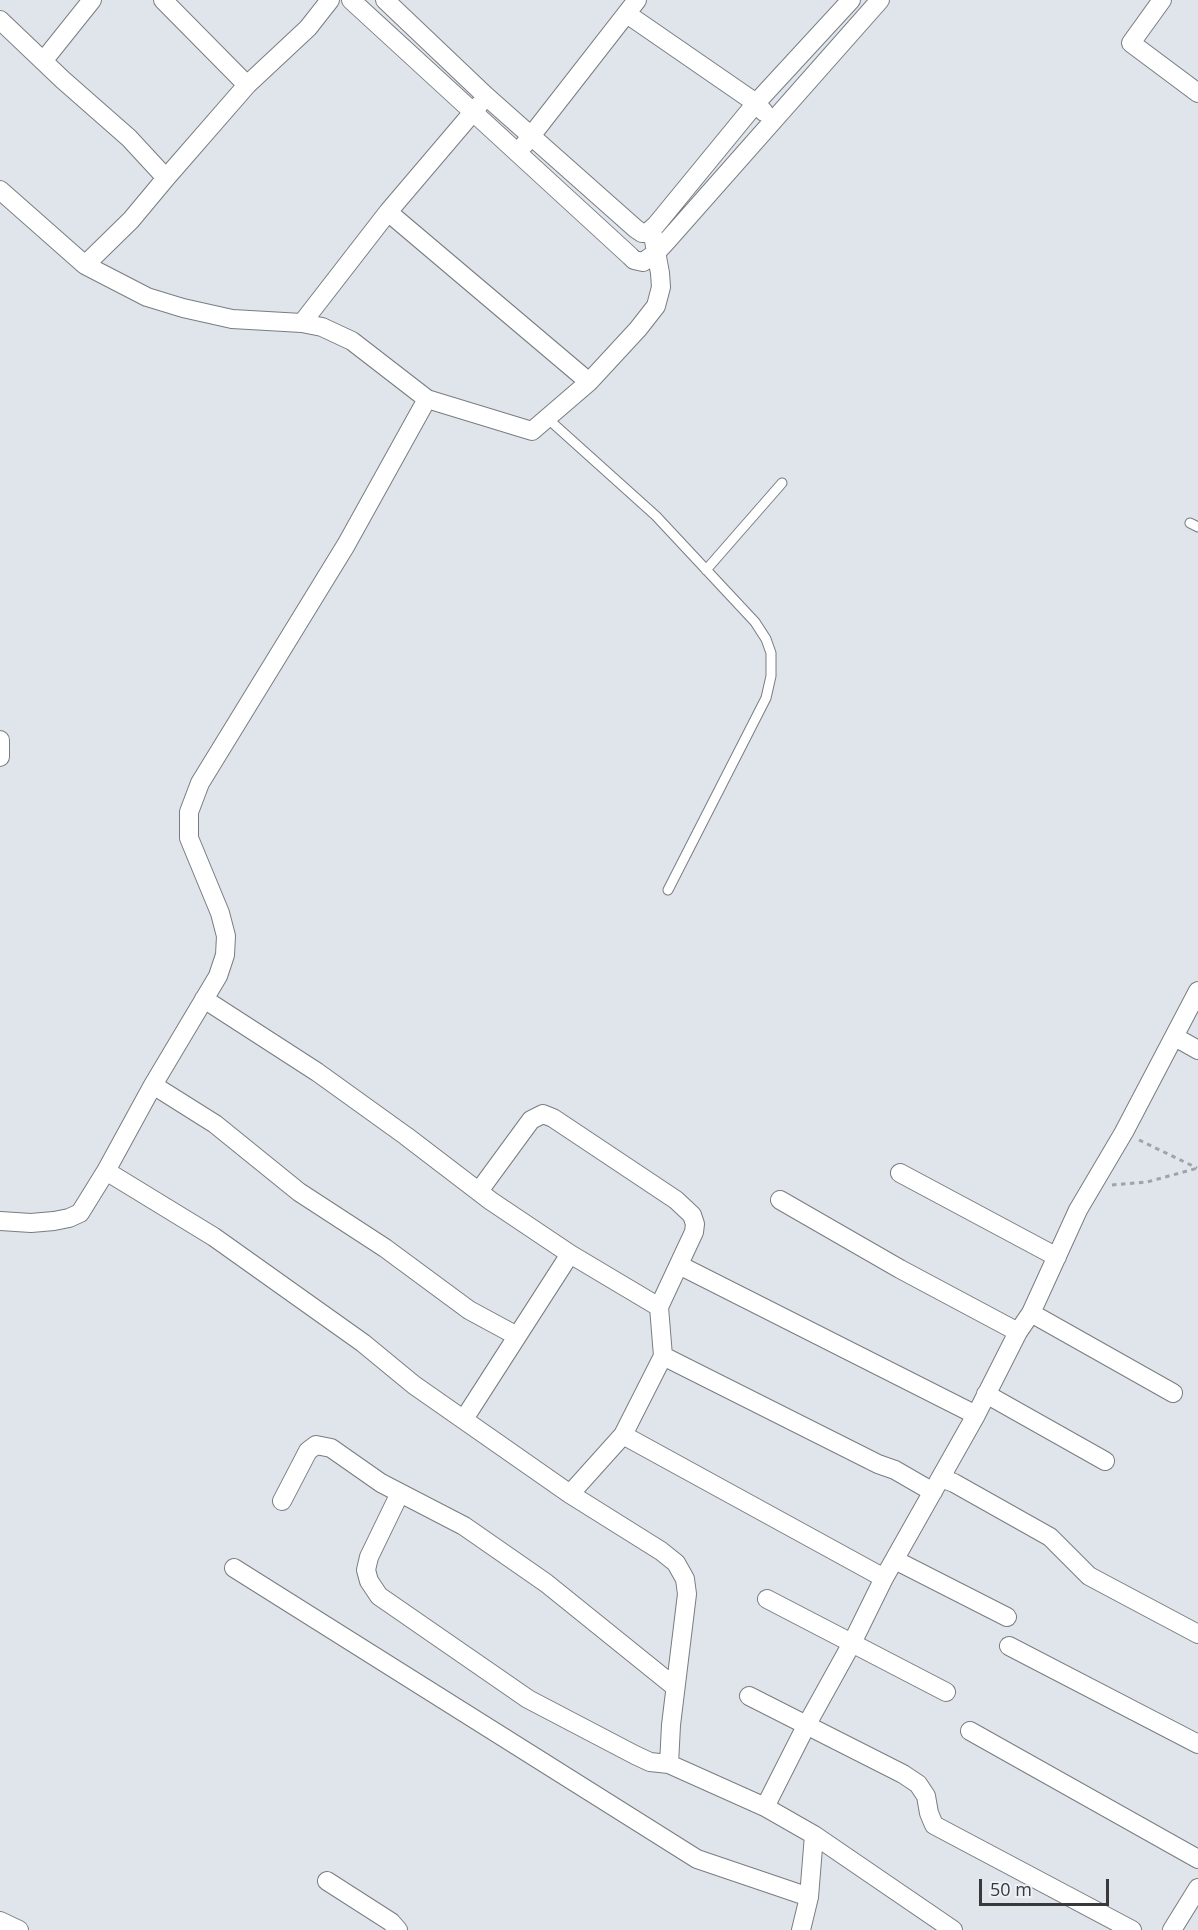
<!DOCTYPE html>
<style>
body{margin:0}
#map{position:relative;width:1198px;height:1930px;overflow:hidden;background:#dfe5ea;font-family:"Open Sans",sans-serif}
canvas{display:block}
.scale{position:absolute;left:979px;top:1879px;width:130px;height:27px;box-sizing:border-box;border:3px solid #37393b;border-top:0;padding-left:8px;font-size:18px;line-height:21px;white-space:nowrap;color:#37393b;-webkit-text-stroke:4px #edf2f7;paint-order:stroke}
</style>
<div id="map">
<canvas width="1198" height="1930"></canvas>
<div class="scale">50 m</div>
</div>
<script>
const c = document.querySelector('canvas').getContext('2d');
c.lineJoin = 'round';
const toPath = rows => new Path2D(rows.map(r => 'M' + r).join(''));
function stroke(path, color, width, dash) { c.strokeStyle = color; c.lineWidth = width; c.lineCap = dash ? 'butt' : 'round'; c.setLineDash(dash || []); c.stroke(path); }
const path = toPath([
 [1139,1140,1197,1168],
 [1112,1185,1147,1182,1198,1168]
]);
const service = toPath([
 [547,418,656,516,755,622,766,639,771,653,771,676,766,698,668,890],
 [1190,523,1198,527],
 [706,570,782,483]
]);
const minor = toPath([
 [163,0,247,85],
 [351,0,630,256,634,260,643,262,656,253,667,241,880,0],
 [385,0,486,96,636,229,642,233,647,233,656,225,756,103,851,0],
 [1162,0,1131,43,1198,93],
 [627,14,756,103,764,112],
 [0,20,63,80,129,138,166,178],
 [44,60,92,0],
 [479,105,388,212,589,382],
 [524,145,637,0],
 [0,190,85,265,131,220,166,178,247,85,308,28,330,0],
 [85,265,147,297,183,308,232,319,302,323,322,327,352,341,427,399],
 [302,323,388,212],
 [0,740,0,757],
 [204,999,317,1072,406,1136,491,1201,570,1254,464,1419],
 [1175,1037,1198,1050],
 [153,1085,215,1124,299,1192,385,1248,469,1310,517,1336],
 [106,1171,214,1237,363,1343,414,1385,570,1494,661,1551,676,1563,685,1579,687,1594,671,1725,669,1764,765,1807,814,1835,809,1897,801,1930],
 [900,1173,1057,1257],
 [479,1191,531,1120,543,1114,553,1118,676,1200,692,1215,695,1224,694,1232,659,1307,663,1356,623,1435,570,1494],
 [780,1200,900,1269,1018,1332],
 [0,1221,31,1223,54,1221,69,1218,80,1213,106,1171,153,1085,218,976,225,955,226,936,220,913,189,838,189,812,200,783,346,545,427,399,532,431,589,382,638,329,656,306,661,287,660,273,652,230],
 [570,1254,659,1307],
 [679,1265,976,1415],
 [1031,1313,1173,1393],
 [663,1356,878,1464,895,1470,933,1492],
 [986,1394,1105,1461],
 [623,1435,884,1578],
 [941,1478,954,1483,1050,1537,1089,1576,1198,1634],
 [400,1493,369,1557,366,1570,369,1581,379,1596,528,1699,635,1755,650,1762,669,1764],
 [282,1501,308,1451,316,1445,331,1448,381,1483,464,1526,546,1583,675,1687],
 [895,1560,1007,1617],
 [234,1568,697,1859,809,1897],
 [767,1599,946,1692],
 [1009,1646,1198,1744],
 [749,1696,903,1774,918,1784,926,1796,929,1813,934,1825,1132,1930],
 [970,1731,1198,1859],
 [765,1807,806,1726,852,1643,884,1578,976,1415,1018,1332,1031,1313,1078,1210,1124,1132,1198,991],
 [814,1835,953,1930],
 [327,1881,391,1922,398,1930],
 [0,1921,19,1930],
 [1172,1930,1198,1888]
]);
stroke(service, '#787d82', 11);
stroke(minor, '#787d82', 20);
stroke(path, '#a0a4a8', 3, [4.5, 4.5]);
stroke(service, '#fff', 9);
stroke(minor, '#fff', 18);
</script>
